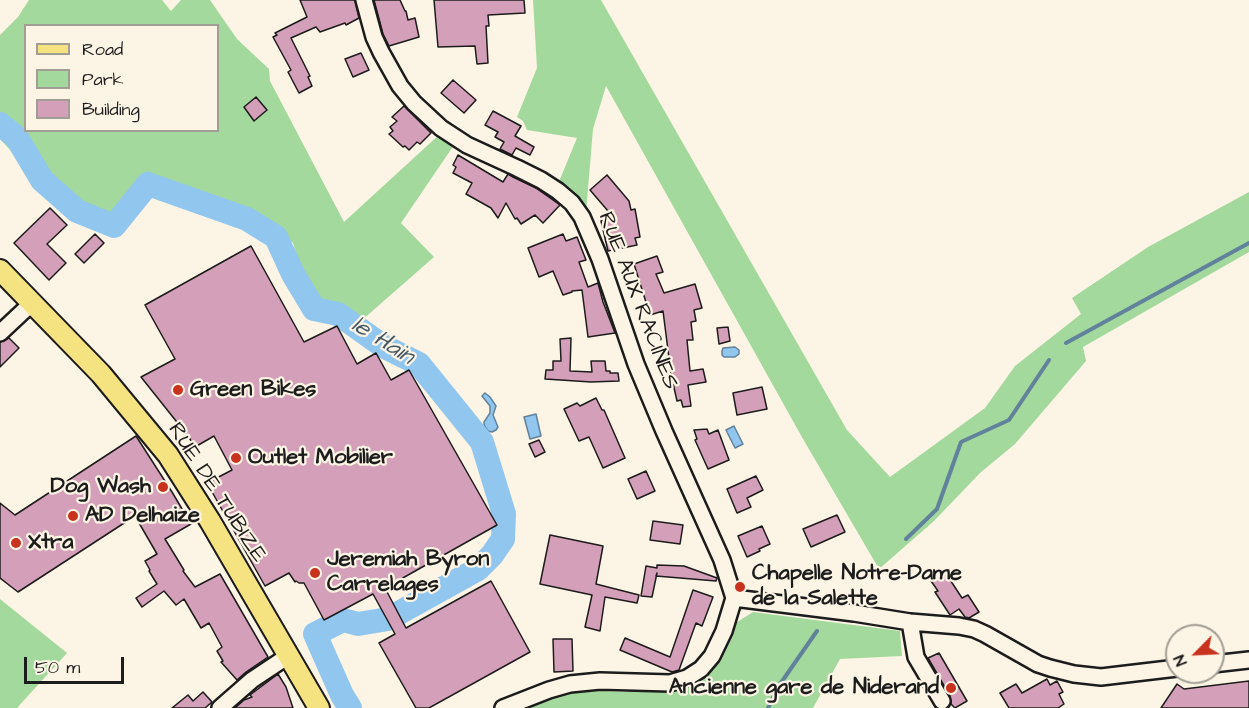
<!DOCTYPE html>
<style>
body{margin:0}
#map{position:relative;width:1249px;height:708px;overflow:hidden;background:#fcf5e5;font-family:"Architects Daughter",sans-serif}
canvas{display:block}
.legend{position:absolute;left:24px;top:24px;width:195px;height:108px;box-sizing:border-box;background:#fcf5e5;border:2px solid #a29e95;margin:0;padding:8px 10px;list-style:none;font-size:18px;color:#1c1c1c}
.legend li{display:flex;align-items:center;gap:12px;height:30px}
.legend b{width:30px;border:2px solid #a29e95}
.north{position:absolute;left:1165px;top:624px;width:60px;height:60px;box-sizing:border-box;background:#fcf5e5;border:2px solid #a29e95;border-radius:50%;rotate:246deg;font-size:16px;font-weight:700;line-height:24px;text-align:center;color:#1c1c1c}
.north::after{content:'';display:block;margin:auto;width:21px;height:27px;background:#c8321e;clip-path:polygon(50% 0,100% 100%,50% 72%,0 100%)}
.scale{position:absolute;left:24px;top:657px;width:100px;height:27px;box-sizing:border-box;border:3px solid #1c1c1c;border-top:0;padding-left:8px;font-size:18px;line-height:21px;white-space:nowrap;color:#1c1c1c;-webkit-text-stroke:4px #fcf5e5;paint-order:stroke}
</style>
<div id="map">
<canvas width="1249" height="708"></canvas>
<ul class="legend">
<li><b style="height:8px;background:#f5e382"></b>Road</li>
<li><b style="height:16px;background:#a3d99d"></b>Park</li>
<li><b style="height:16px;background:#d49fb8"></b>Building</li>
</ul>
<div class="north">N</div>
<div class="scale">50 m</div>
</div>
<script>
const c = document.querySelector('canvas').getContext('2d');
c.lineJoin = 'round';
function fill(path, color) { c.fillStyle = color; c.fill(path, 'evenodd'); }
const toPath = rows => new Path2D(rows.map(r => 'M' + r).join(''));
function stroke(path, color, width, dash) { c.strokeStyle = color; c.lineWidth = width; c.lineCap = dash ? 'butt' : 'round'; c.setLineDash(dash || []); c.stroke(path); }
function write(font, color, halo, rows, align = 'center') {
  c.font = font + ' "Architects Daughter",sans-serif'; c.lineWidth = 4.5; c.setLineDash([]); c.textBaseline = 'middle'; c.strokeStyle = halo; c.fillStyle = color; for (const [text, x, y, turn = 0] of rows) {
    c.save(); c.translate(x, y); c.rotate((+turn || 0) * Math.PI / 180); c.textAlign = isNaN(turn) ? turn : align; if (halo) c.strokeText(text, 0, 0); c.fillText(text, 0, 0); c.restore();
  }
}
const green = toPath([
 [29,0,162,0,171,11,181,0,210,0,237,39,269,69,270,81,344,222,441,133,454,145,401,223,434,257,361,321,345,309,317,300,302,273,293,243,267,222,142,178,127,198,115,236,62,206,0,139,0,35,18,17],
 [26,26,218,26,218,130,26,130],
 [533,0,601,0,847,430,890,477,985,408,1015,366,1081,314,1072,298,1148,247,1249,192,1249,252,1083,347,1086,361,1015,444,980,473,934,521,879,569,803,439,606,86,593,129,586,213,558,184,577,138,527,130,523,121,517,117,537,68],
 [0,599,67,653,17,708,0,708],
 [753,612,900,631,902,656,840,659,813,708,524,708,537,702,579,689,622,692,681,691,716,665,734,624]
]);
const water = toPath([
 [735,347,739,350,739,354,735,357,724,357,722,355,722,351,723,348,735,347],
 [485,393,490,397,496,406,493,415,498,427,496,430,492,432,488,431,484,425,484,422,490,413,490,406,482,396,485,393],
 [536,414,541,436,530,439,524,417,536,414],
 [734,426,743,444,735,448,726,430,734,426]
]);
const stream = toPath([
 [1066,343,1249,243],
 [906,539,937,509,961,442,1009,420,1049,360],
 [768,708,778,687,817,631]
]);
const river = toPath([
 [0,124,17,138,42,180,77,211,114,226,148,184,247,219,276,237,293,274,314,309,338,314,383,346,419,364,482,442,504,514,503,539,492,555,478,569,388,619,358,624,343,620,315,634,342,695,350,708]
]);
const building = toPath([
 [300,0,355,0,359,18,346,25,345,23,320,32,316,27,291,38,310,76,308,77,312,86,299,93,288,72,291,70,273,37,277,35,275,33,307,17,300,0],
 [374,0,400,0,405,11,406,11,408,20,415,18,419,37,389,46,383,34,374,0],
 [434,0,524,0,525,13,488,15,489,26,486,26,488,63,477,64,475,46,438,47,434,0],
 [361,53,369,70,353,77,345,59,361,53],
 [453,80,476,100,464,113,441,93,453,80],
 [256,97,267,110,254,121,244,107,256,97],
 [404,106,431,133,420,144,417,142,409,150,405,146,403,147,389,134,393,131,390,127,397,121,392,117,404,106],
 [493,111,521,126,515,136,534,147,530,155,516,148,512,155,500,149,504,142,495,137,498,132,485,125,493,111],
 [458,155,503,182,508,174,513,177,536,188,560,205,543,223,535,215,521,224,517,218,515,219,506,203,498,218,491,208,466,194,472,183,453,173,456,167,453,165,458,155],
 [607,175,629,201,631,210,635,209,640,237,635,238,637,245,608,251,601,221,614,218,590,190,607,175],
 [50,208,67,225,47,244,66,263,49,280,14,243,50,208],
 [95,234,104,243,84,263,75,254,95,234],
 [563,234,566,241,577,237,586,260,579,262,588,287,598,283,603,302,615,333,588,337,582,290,572,291,572,292,563,295,553,271,539,277,528,248,563,234],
 [251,246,304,342,337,326,357,364,376,353,391,380,409,370,497,525,385,588,406,628,491,581,530,652,429,708,416,708,379,643,395,634,373,594,324,620,304,583,299,583,296,581,295,582,289,573,265,586,207,483,232,470,214,436,195,447,188,436,141,377,175,359,145,305,251,246],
 [657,256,663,272,656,274,664,293,695,284,702,308,694,310,696,321,691,322,693,340,687,340,690,371,703,369,706,382,688,385,691,406,683,407,681,400,677,401,671,374,663,311,650,315,634,264,657,256],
 [728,327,730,341,719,344,717,328,728,327],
 [9,338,19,348,0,367,0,342,9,338],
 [571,338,570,371,592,372,591,361,605,361,606,371,610,371,610,373,618,373,619,381,591,382,545,379,546,370,553,370,553,361,561,361,560,339,571,338],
 [762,387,767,409,737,415,733,393,762,387],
 [596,398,602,410,604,410,625,458,603,468,589,437,579,441,564,409,577,403,580,406,596,398],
 [707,429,709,434,718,430,729,460,708,469,695,440,697,439,694,430,707,429],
 [136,436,172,492,191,524,165,539,184,570,183,571,195,587,220,574,268,657,246,672,237,680,221,662,223,661,217,651,222,647,209,623,201,628,184,599,176,605,164,591,142,607,136,598,157,584,149,571,150,570,145,561,157,554,135,516,18,592,0,578,0,503,15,515,136,436],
 [539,440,545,452,535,457,529,444,539,440],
 [646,471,655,491,637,499,628,479,646,471],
 [756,476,763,490,747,498,751,507,737,513,727,489,756,476],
 [837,515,845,532,811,547,803,529,837,515],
 [653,521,683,525,680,544,650,540,653,521],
 [762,526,770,544,759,549,760,551,747,557,738,536,762,526],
 [550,535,603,546,596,584,639,595,637,603,605,597,600,631,585,627,592,595,540,584,550,535],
 [657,565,684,566,717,578,716,581,656,576,657,573,652,597,641,596,646,566,657,568,657,565],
 [945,572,962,598,968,595,979,612,969,618,965,617,959,609,950,615,935,592,938,591,931,581,945,572],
 [693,590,713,597,702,626,696,623,679,670,672,672,620,650,625,638,670,657,693,590],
 [553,639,572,639,573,671,554,672,553,639],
 [939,653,967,701,955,708,951,704,950,696,928,658,939,653],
 [278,674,286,687,293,708,235,708,244,700,252,697,250,695,278,674],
 [1047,679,1050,685,1057,681,1063,692,1059,694,1064,704,1058,708,1009,708,1000,693,1016,684,1022,693,1047,679],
 [1249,681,1249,708,1161,708,1177,684,1184,689,1249,681],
 [203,692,212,702,205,708,172,708,188,695,193,701,203,692]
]);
const minor = toPath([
 [364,0,374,37,381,52,400,86,414,103,441,128,467,145,517,168,541,180,558,191,572,203,582,217,600,259,636,364,664,431,722,560,734,598],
 [0,333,32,303],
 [734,598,854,613,910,622,959,626,974,629,985,634,1038,664,1050,668,1074,674,1101,677,1177,668],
 [910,622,916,657,942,701],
 [1213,664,1249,660],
 [220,708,252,680,288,656],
 [503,708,549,690,570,684,600,681,670,683,687,678,701,669,712,656,724,631,734,598]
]);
const major = toPath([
 [0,270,101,374,168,455,210,521,319,708]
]);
const markers = [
 [178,390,6,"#c8321e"],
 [236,458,6,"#c8321e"],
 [163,487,6,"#c8321e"],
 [73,516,6,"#c8321e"],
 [16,543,6,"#c8321e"],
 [315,573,6,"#c8321e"],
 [740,587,6,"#c8321e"],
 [951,688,6,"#c8321e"]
];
const streetNames = [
 ["RUE AUX RACINES",637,301,69],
 ["RUE DE TUBIZE",216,493,57]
];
const poiNames = [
 ["Green Bikes",190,390],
 ["Outlet Mobilier",248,458],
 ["Dog Wash",151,487,"right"],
 ["AD Delhaize",85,516],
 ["Xtra",28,543],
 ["Jeremiah Byron",327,560],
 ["Carrelages",327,585],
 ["Chapelle Notre-Dame",752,574],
 ["de la Salette",752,599],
 ["Ancienne gare de Niderand",939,688,"right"]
];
const waterNames = [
 ["le Hain",382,342,32]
];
fill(green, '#a3d99d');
fill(water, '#91c6ef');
stroke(water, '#62829b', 1.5);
stroke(stream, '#62829b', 4);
stroke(river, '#91c6ef', 24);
fill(building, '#d49fb8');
stroke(building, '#1c1c1c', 1.5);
stroke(minor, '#1c1c1c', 20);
stroke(major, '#1c1c1c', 24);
stroke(minor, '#fcf5e5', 15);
stroke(major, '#f5e382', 20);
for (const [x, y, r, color] of markers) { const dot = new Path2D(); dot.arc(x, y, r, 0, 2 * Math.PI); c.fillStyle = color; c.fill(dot); stroke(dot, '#fcf5e5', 2); }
write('22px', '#1c1c1c', '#fcf5e5', streetNames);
write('bold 22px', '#1c1c1c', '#fcf5e5', poiNames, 'left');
write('italic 24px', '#455866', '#fcf5e5', waterNames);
</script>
